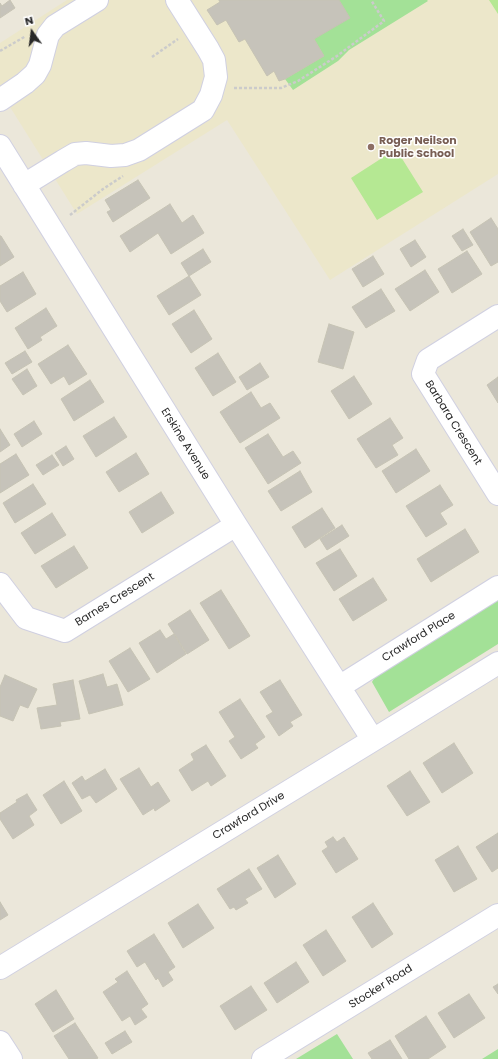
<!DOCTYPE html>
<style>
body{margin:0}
#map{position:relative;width:498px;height:1059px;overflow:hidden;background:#ebe7da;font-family:Poppins,sans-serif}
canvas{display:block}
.north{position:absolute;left:12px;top:12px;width:40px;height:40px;-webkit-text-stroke:3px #fff;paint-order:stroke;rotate:346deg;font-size:11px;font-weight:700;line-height:16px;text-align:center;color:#282828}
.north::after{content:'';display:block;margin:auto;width:14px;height:18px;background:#282828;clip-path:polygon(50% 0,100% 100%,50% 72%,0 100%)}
</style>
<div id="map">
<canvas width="498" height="1059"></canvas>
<div class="north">N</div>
</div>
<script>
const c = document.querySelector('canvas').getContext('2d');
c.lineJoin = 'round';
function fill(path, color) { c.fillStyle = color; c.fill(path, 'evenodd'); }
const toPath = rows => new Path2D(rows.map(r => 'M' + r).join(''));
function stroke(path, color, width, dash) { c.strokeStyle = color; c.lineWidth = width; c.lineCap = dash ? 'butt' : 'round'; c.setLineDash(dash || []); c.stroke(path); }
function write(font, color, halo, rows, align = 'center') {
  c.font = font + ' Poppins,sans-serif'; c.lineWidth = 3; c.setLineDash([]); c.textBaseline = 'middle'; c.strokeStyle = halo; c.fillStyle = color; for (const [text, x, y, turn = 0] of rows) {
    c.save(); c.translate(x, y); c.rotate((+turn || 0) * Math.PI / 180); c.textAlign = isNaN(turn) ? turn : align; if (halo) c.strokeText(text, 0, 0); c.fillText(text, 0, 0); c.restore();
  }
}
const education = toPath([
 [67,0,498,0,498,174,330,280,227,120,77,214,0,91,0,43]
]);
const green = toPath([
 [339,0,427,0,428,1,349,50,338,61,293,90,285,79,324,56,314,39],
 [498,599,498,644,389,712,372,682,376,675],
 [337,1034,353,1059,296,1059],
 [498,1049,498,1059,482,1059]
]);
const pitch = toPath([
 [489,0,498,0,498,14],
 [396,149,423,192,377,220,351,178]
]);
const building = toPath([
 [10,0,15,8,0,18,0,3,2,6,10,0],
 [219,0,339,0,350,18,314,39,324,56,285,79,279,81,274,71,267,76,245,39,239,42,226,20,217,25,207,10,220,2,219,0],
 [138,180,150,198,113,222,107,212,111,210,105,200,138,180],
 [170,204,182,223,193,215,204,233,171,254,158,233,130,252,120,236,170,204],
 [491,218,498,229,498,262,491,266,470,232,491,218],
 [463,229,473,245,462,251,452,236,463,229],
 [0,236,1,236,14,257,0,266,0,236],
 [415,240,426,257,411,267,400,249,415,240],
 [203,249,211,262,189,276,181,263,203,249],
 [467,251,482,274,452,293,438,269,467,251],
 [373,256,384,274,363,287,352,269,373,256],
 [425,270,439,292,410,311,395,289,425,270],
 [23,272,36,294,7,312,0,301,0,286,23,272],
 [189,276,201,295,169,315,157,296,189,276],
 [381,289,395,311,366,328,352,307,381,289],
 [46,308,57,326,40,337,42,340,28,349,15,328,46,308],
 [194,310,212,339,191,353,172,324,194,310],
 [329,324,354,332,343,369,318,362,329,324],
 [68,345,87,374,69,385,64,376,51,384,38,364,68,345],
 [25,351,32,362,12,374,5,363,25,351],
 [218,353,236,382,213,396,195,368,218,353],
 [260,363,269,377,247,390,239,377,260,363],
 [27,369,37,386,23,395,12,379,27,369],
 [354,376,372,404,349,419,331,391,354,376],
 [498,377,498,403,487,385,498,377],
 [90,380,104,402,74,421,61,399,90,380],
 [251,392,261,408,270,403,280,418,240,443,220,412,251,392],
 [114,417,127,437,96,457,83,436,114,417],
 [390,418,403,438,392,445,398,455,376,468,357,439,390,418],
 [34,421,42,434,22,447,14,434,34,421],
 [0,429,10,445,0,452,0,429],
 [268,434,283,457,293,451,301,463,268,484,245,448,268,434],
 [66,446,74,459,63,466,55,453,66,446],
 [416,449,430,471,396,493,382,471,416,449],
 [136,453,149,474,119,492,106,472,136,453],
 [16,454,29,475,0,493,0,464,16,454],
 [52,455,59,465,43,475,36,465,52,455],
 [300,471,312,492,281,511,268,491,300,471],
 [33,484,46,504,15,523,3,503,33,484],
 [440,485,453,505,440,513,447,524,426,537,406,506,440,485],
 [161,492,174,513,142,533,129,512,161,492],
 [322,508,335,528,305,548,292,527,322,508],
 [52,513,66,535,35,554,21,533,52,513],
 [342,525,349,536,327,550,320,539,342,525],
 [465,529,479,552,431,582,417,559,465,529],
 [74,546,88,568,56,588,41,566,74,546],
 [340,549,357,576,334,591,316,563,340,549],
 [373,578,387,600,353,621,339,599,373,578],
 [221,590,250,636,229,649,200,603,221,590],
 [190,610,209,640,187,654,168,624,190,610],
 [160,630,166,639,174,634,186,654,157,673,139,643,160,630],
 [130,648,150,679,128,692,109,661,130,648],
 [103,674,107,687,117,684,123,705,89,714,79,681,103,674],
 [5,675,37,689,28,708,20,705,13,721,0,716,0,687,5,675],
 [73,680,80,719,60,722,61,726,41,729,37,708,57,705,53,684,73,680],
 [280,680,302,715,290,722,293,726,279,736,266,716,273,712,260,692,280,680],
 [240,699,265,737,255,744,258,748,241,759,229,741,235,737,219,712,240,699],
 [454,743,473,773,442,793,423,763,454,743],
 [206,745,226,776,211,786,208,781,192,791,179,770,194,760,191,754,206,745],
 [139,768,151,787,158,782,170,801,155,811,154,808,143,815,120,779,139,768],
 [105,769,117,789,96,803,90,795,82,799,72,783,82,776,85,781,105,769],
 [410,771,430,802,407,816,387,786,410,771],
 [64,781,82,811,61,824,43,795,64,781],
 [27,794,37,810,29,816,34,825,13,839,0,819,0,813,17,802,16,800,27,794],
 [498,833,498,868,492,872,476,847,498,833],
 [333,837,337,842,344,837,358,859,336,873,322,851,328,847,325,842,333,837],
 [458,846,477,879,454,892,435,860,458,846],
 [278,855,296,884,275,898,257,868,278,855],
 [249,869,262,889,245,899,248,903,236,910,234,907,230,909,217,889,249,869],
 [0,902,8,915,0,920,0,902],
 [373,903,393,934,372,948,352,917,373,903],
 [198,904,214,928,183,948,168,923,198,904],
 [326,930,346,961,323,976,303,945,326,930],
 [154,934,175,967,168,972,173,980,163,987,158,978,156,980,145,962,137,967,127,951,154,934],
 [296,962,309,982,277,1003,264,983,296,962],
 [127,971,148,1004,141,1009,147,1017,135,1025,130,1016,122,1021,103,992,118,982,115,979,127,971],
 [498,984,498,994,493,987,498,984],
 [251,986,267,1010,235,1030,220,1006,251,986],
 [56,990,74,1019,53,1032,35,1004,56,990],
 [469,994,485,1018,454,1038,438,1013,469,994],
 [426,1016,446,1047,428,1059,409,1059,395,1036,426,1016],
 [75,1023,98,1058,96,1059,69,1059,54,1036,75,1023],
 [125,1031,132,1042,112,1054,105,1043,125,1031],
 [390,1040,402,1059,372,1059,368,1053,390,1040]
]);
const path = toPath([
 [0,51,26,36],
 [152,57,178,39],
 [234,88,281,88,298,81,337,56,384,21,371,0],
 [70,215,103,189,123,176]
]);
const minor = toPath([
 [0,100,25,83,35,74,40,65,48,35,55,26,97,0],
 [0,146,236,525,373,740],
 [24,185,63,161,75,154,86,153,111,156,125,155,139,150,203,110,211,95,216,77,214,60,208,49,177,0],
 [498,316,428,360,423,374,498,494],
 [0,584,26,618,65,631,236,525],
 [339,687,498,587],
 [0,968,373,740,498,663],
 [0,1042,11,1059],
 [263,1059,498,915]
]);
const markers = [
 [371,147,4,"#8d6e63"]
];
const educationNames = [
 ["Roger Neilson",379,141],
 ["Public School",379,154]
];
const streetNames = [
 ["Barbara Crescent",453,423,58],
 ["Erskine Avenue",185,444,58],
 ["Barnes Crescent",115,600,-32],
 ["Crawford Place",419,637,-32],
 ["Crawford Drive",249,816,-31],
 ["Stocker Road",381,987,-32]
];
fill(education, '#ece7ca');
fill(green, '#a3e197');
fill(pitch, '#b5e893');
fill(building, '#c6c3ba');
stroke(building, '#c6c3b4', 1);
stroke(minor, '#d0d0e1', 24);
stroke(path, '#cbcbcb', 2.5, [3, 2]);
stroke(minor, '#fff', 22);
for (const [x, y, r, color] of markers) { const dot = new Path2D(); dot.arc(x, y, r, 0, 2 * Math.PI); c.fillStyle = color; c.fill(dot); stroke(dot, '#fff', 1.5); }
write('bold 11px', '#785e54', '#fff', educationNames, 'left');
write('11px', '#282828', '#fff', streetNames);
</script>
